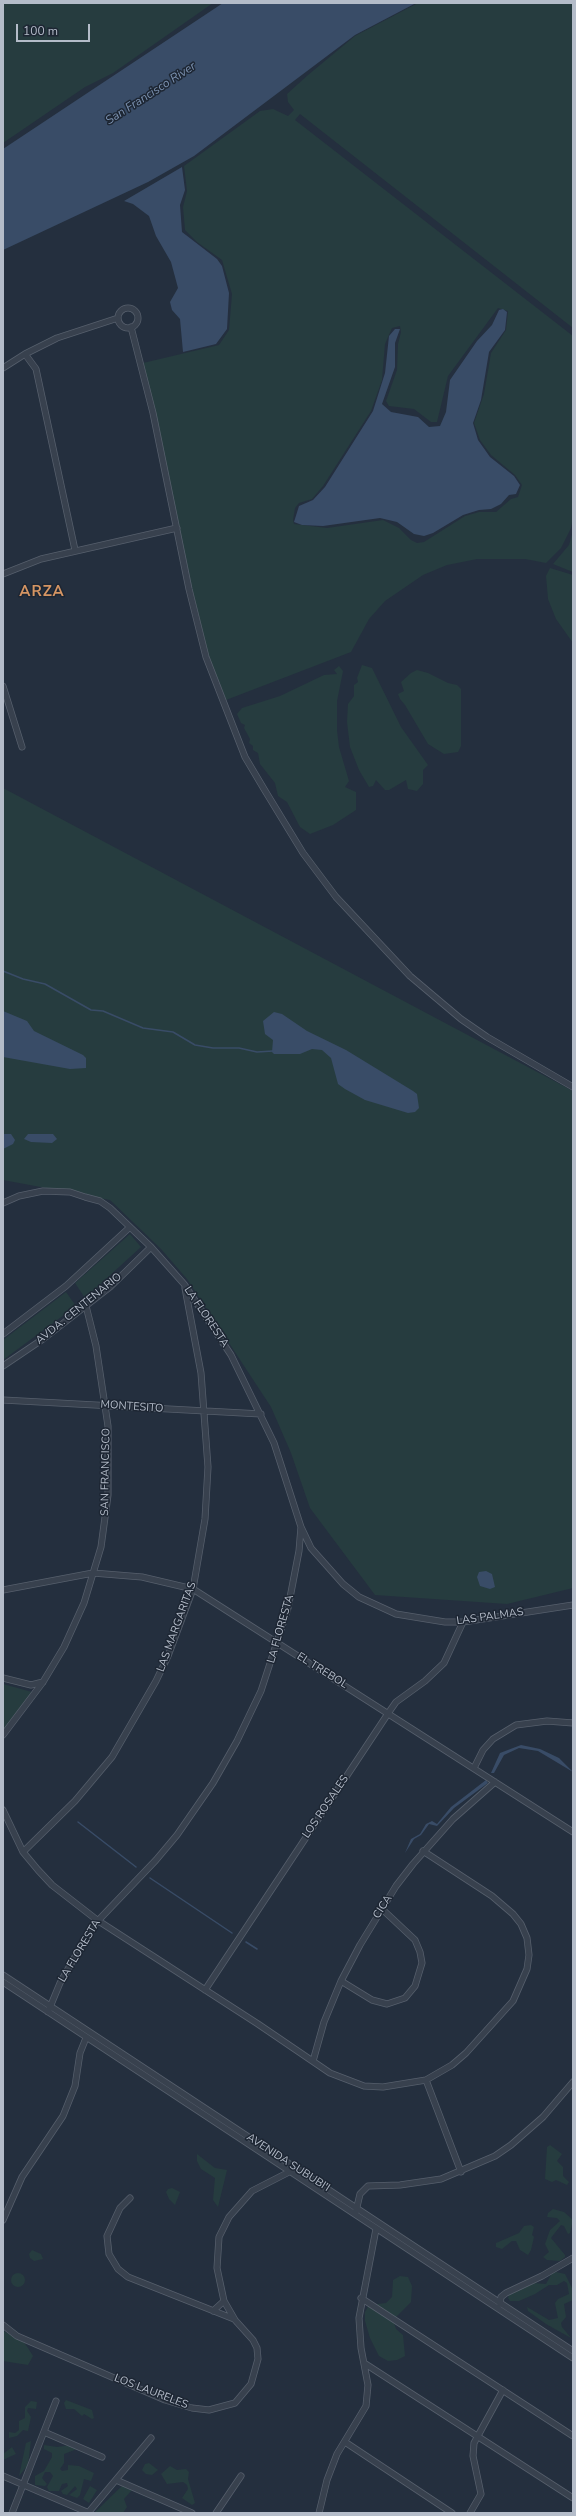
<!DOCTYPE html>
<style>
body{margin:0}
#map{position:relative;width:576px;height:2516px;overflow:hidden;background:#242f3e;font-family:"Nunito Sans",sans-serif}
canvas{display:block}
.frame{position:absolute;inset:0;border:4px solid #b4bcc9;pointer-events:none}
.scale{position:absolute;left:16px;top:24px;width:74px;height:18px;box-sizing:border-box;border:2px solid #b4bcc9;border-top:0;padding-left:5px;font-size:12px;line-height:14px;white-space:nowrap;color:#b4bcc9;-webkit-text-stroke:3px #1d2633;paint-order:stroke}
</style>
<div id="map">
<canvas width="576" height="2516"></canvas>
<div class="frame"></div>
<div class="scale">100 m</div>
</div>
<script>
const c = document.querySelector('canvas').getContext('2d');
c.lineJoin = 'round';
function fill(path, color) { c.fillStyle = color; c.fill(path, 'evenodd'); }
const toPath = rows => new Path2D(rows.map(r => 'M' + r).join(''));
function stroke(path, color, width, dash) { c.strokeStyle = color; c.lineWidth = width; c.lineCap = dash ? 'butt' : 'round'; c.setLineDash(dash || []); c.stroke(path); }
function write(font, color, halo, rows, align = 'center') {
  c.font = font + ' "Nunito Sans",sans-serif'; c.lineWidth = 3; c.setLineDash([]); c.textBaseline = 'middle'; c.strokeStyle = halo; c.fillStyle = color; for (const [text, x, y, turn = 0] of rows) {
    c.save(); c.translate(x, y); c.rotate((+turn || 0) * Math.PI / 180); c.textAlign = isNaN(turn) ? turn : align; if (halo) c.strokeText(text, 0, 0); c.fillText(text, 0, 0); c.restore();
  }
}
const green = toPath([
 [3,3,213,3,113,73,85,87,3,143],
 [418,3,573,3,573,328,300,114,295,120,573,336,573,517,571,528,561,548,546,563,525,559,477,559,447,565,423,575,385,601,369,619,351,652,226,700,209,658,193,593,143,363,219,345,229,330,232,294,222,260,197,242,185,230,183,207,187,191,184,166,260,111,273,109,288,116,294,110,288,102,287,94,308,75,355,36],
 [498,308,508,311,506,330,491,353,484,394,474,423,480,440,491,455,515,475,522,485,518,497,511,499,496,512,479,512,465,516,424,542,417,543,411,540,399,528,383,520,327,528,294,524,293,520,295,508,299,503,312,499,323,486,371,411,382,380,385,344,392,328,400,326,401,332,398,344,397,370,386,401,389,406,414,409,431,422,437,422,448,376],
 [573,531,573,572,553,564,569,545],
 [550,568,573,575,573,643,556,619,548,599,546,576],
 [362,665,372,668,401,727,428,765,423,770,423,784,417,791,408,789,406,780,389,790,385,790,376,780,373,786,369,787,359,770,350,747,347,722,348,704,354,696,354,685,358,682,357,678],
 [339,666,343,671,337,701,337,730,339,747,349,781,345,787,356,792,356,810,333,825,310,834,300,827,287,802,278,796,275,783,260,764,258,753,253,750,253,746,249,743,250,739,244,728,245,725,241,723,237,714,242,708,280,696,324,675,337,674,334,670],
 [417,670,428,673,448,683,457,685,461,689,461,746,458,752,444,754,428,744,405,705,400,699,398,694,404,691,401,682,411,673],
 [3,788,573,1091,573,1588,507,1604,375,1595,310,1508,291,1453,271,1407,187,1279,161,1249,110,1200,3,1180],
 [130,1234,141,1247,85,1298,75,1283],
 [66,1292,76,1306,3,1360,3,1340],
 [3,1684,32,1692,3,1731],
 [550,2145,562,2154,557,2161,563,2167,563,2176,569,2182,567,2185,556,2180,552,2182,545,2179,547,2147],
 [197,2154,215,2168,227,2170,218,2207,213,2200,215,2178,201,2169,197,2161],
 [172,2188,180,2192,175,2205,169,2199,166,2192,168,2189],
 [553,2209,564,2212,573,2220,570,2233,568,2234,564,2226,561,2225,551,2238,565,2255,565,2257,560,2261,547,2260,543,2257,549,2252,545,2244,550,2230,560,2221,557,2218,547,2217,548,2213],
 [531,2225,534,2227,532,2235,534,2237,531,2250,528,2255,520,2250,516,2241,512,2241,502,2249,496,2247,496,2243,519,2233,524,2226],
 [32,2250,41,2254,43,2259,34,2261,30,2258,29,2254],
 [556,2272,565,2274,573,2290,573,2300,564,2304,566,2317,561,2323,562,2327,571,2338,546,2324,528,2311,527,2307,549,2320,558,2318,555,2303,558,2299,569,2294,567,2283,564,2281,557,2285,549,2285,535,2294,519,2301,510,2301,508,2298,509,2294,533,2283,546,2284,552,2273],
 '11 2280a7 7 0 1 1 14 0a7 7 0 1 1-14 0Z',
 [400,2276,408,2277,412,2286,411,2302,393,2320,396,2329,403,2335,405,2356,397,2360,388,2361,379,2356,370,2338,365,2321,365,2312,369,2305,386,2303,392,2297,393,2280],
 [3,2331,23,2341,28,2348,33,2356,28,2365,3,2361],
 [66,2400,92,2410,94,2418,92,2419,84,2414,82,2416,74,2409,66,2409,64,2403],
 [31,2401,37,2402,36,2409,28,2408,27,2411,31,2417,28,2431,23,2430,17,2436,9,2438,9,2432,15,2433,19,2430,19,2421,25,2418,25,2407],
 [31,2441,28,2465,19,2476,26,2443],
 [44,2445,57,2447,72,2445,77,2449,64,2454,64,2463,60,2469,62,2471,68,2470,68,2465,79,2466,94,2473,91,2481,84,2479,80,2495,77,2498,69,2495,77,2489,75,2486,67,2495,63,2494,61,2491,68,2486,67,2483,62,2484,59,2491,49,2491,47,2487,53,2476,50,2472,45,2472,42,2478,47,2484,45,2486,35,2485,35,2476,44,2471,52,2457,52,2453,44,2449],
 [12,2447,16,2454,3,2460,3,2454],
 [149,2463,158,2470,152,2475,146,2474,142,2470,145,2464],
 [170,2466,177,2470,186,2469,189,2472,188,2479,195,2503,192,2505,182,2498,188,2489,187,2485,183,2482,167,2484,161,2474],
 [124,2484,132,2490,124,2499,127,2507,123,2513,94,2513],
 [90,2486,97,2490,89,2503,83,2499]
]);
const water = toPath([
 [223,3,416,3,355,35,194,156,148,182,3,250,3,149],
 [182,167,185,190,180,205,182,232,217,259,222,266,229,293,227,329,216,344,183,352,180,319,172,310,170,302,178,288,171,262,156,236,149,216,133,204,124,201],
 [503,309,507,312,505,330,489,352,481,400,473,423,478,440,490,457,514,476,520,485,516,494,509,495,501,504,491,509,479,510,463,515,433,533,424,536,414,534,397,522,380,518,323,526,302,525,294,522,299,506,313,500,325,487,373,411,385,373,389,336,395,329,400,329,395,343,395,367,382,404,391,412,418,417,429,427,440,426,446,412,450,380,477,341,492,325,499,310],
 [3,1011,27,1021,34,1031,83,1055,86,1058,86,1068,70,1069,3,1057],
 [274,1012,282,1014,307,1031,346,1050,413,1091,417,1094,419,1108,415,1112,408,1113,365,1100,345,1089,338,1084,331,1058,322,1050,312,1049,300,1054,274,1054,272,1052,273,1040,265,1034,263,1021],
 [3,1134,11,1134,15,1140,13,1144,3,1149],
 [28,1134,53,1134,57,1139,52,1143,31,1142,24,1139],
 [479,1572,486,1571,492,1574,495,1587,490,1589,480,1586,477,1577],
 [521,1745,540,1749,559,1758,573,1772,538,1751,519,1748,504,1755,494,1773,491,1773,500,1753],
 [486,1780,488,1783,454,1808,437,1826,429,1824,421,1835,414,1839,405,1853,411,1839,420,1834,426,1824,432,1821,437,1824,451,1807]
]);
const stream = toPath([
 [3,971,23,979,45,984,91,1010,103,1011,143,1028,173,1032,195,1045,213,1048,239,1048,257,1052,273,1051],
 [78,1822,136,1867],
 [150,1878,232,1933],
 [246,1942,257,1949]
]);
const minor = toPath([
 '118 318a10 10 0 1 1 20 0a10 10 0 1 1-20 0Z',
 [131,327,153,413,189,589,206,657,245,757,264,789,303,853,336,897,410,976,461,1019,487,1037,573,1087],
 [25,354,36,369,75,550],
 [3,368,25,354,57,338,118,318],
 [3,574,41,559,177,528],
 [3,686,22,747],
 [3,1203,19,1196,43,1191,70,1192,85,1197,100,1201,110,1208,151,1247,184,1284,231,1355,274,1443,301,1527,299,1551,288,1608,261,1691,237,1741,213,1783,177,1835,156,1860,92,1927,60,1983,48,2012],
 [3,1334,66,1286,130,1227],
 [3,1366,43,1339,110,1287,151,1247],
 [3,1400,261,1414],
 [301,1527,311,1548,343,1584,359,1597,396,1614,445,1622,463,1622,573,1605],
 [3,1590,93,1573,142,1577,193,1589,573,1832],
 [3,1678,31,1685,43,1682],
 [3,1735,43,1682,64,1647,84,1603,101,1547,108,1495,108,1426,96,1346,86,1306],
 [474,1768,483,1750,493,1739,516,1725,547,1721,573,1723],
 [3,1810,23,1852,38,1870,52,1885,97,1920,258,2024,330,2073,364,2086,383,2087,426,2080,452,2065,466,2053,513,2001,527,1969,529,1955,527,1938,521,1924,513,1914,492,1896,423,1851],
 [23,1852,75,1801,112,1757,156,1681,168,1656,193,1589,205,1519,208,1467,201,1373,185,1288],
 [3,1975,573,2351],
 [341,1981,372,2000,387,2004,405,1998,415,1986,422,1963,420,1952,415,1940,382,1909],
 [3,1982,573,2358],
 [205,1990,389,1712,396,1702,425,1681,444,1663,463,1622],
 [313,2061,324,2022,341,1981,360,1945,396,1886,413,1864,453,1819,495,1782],
 [426,2080,461,2172],
 [130,2198,120,2208,107,2236,109,2254,118,2269,128,2277,234,2319],
 [356,2211,360,2194,368,2186,400,2185,441,2179,495,2156,511,2145,543,2117,573,2082],
 [3,2220,22,2177,63,2116,75,2086,80,2053,86,2038],
 [361,2298,573,2436],
 [500,2304,501,2297,506,2293,542,2276,573,2258],
 [213,2311,224,2301],
 [3,2325,17,2336,165,2400,192,2408,209,2410,235,2403,251,2384,258,2359,257,2348,253,2340,235,2320,224,2301,217,2268,219,2237,229,2217,252,2191,291,2171],
 [364,2363,573,2498],
 [44,2432,102,2457],
 [345,2442,452,2513],
 [3,2476,89,2513],
 [116,2480,192,2513],
 [12,2513,56,2401],
 [88,2513,151,2438],
 [216,2513,241,2476],
 [319,2513,327,2480,337,2454,366,2406,368,2385,361,2348,359,2318,376,2229],
 [470,2513,481,2494,473,2456,474,2443,503,2390]
]);
const streetNames = [
 ["AVDA. CENTENARIO",79,1309,-39],
 ["LA FLORESTA",206,1317,56],
 ["MONTESITO",132,1407,4],
 ["SAN FRANCISCO",106,1472,-89],
 ["LAS PALMAS",490,1617,-8],
 ["LAS MARGARITAS",177,1627,-70],
 ["LA FLORESTA",281,1629,-74],
 ["EL TREBOL",322,1671,32],
 ["LOS ROSALES",326,1807,-56],
 ["CICA",383,1907,-58],
 ["LA FLORESTA",80,1951,-59],
 ["AVENIDA SUBUBI'I",288,2163,33],
 ["LOS LAURELES",151,2392,21]
];
const waterNames = [
 ["San Francisco River",151,94,-33]
];
const districtNames = [
 ["ARZA",42,592]
];
fill(green, '#263c3f');
fill(water, '#394c67');
stroke(stream, '#394c67', 1.5);
stroke(minor, '#565f6c', 7);
stroke(minor, '#38414e', 5.5);
write('11px', '#b4bcc9', '#1d2633', streetNames);
write('italic 12px', '#7c92b1', '#1d2633', waterNames);
c.letterSpacing = '1px';
write('bold 15px', '#d59563', '#1d2633', districtNames);
c.letterSpacing = '0px';
</script>
